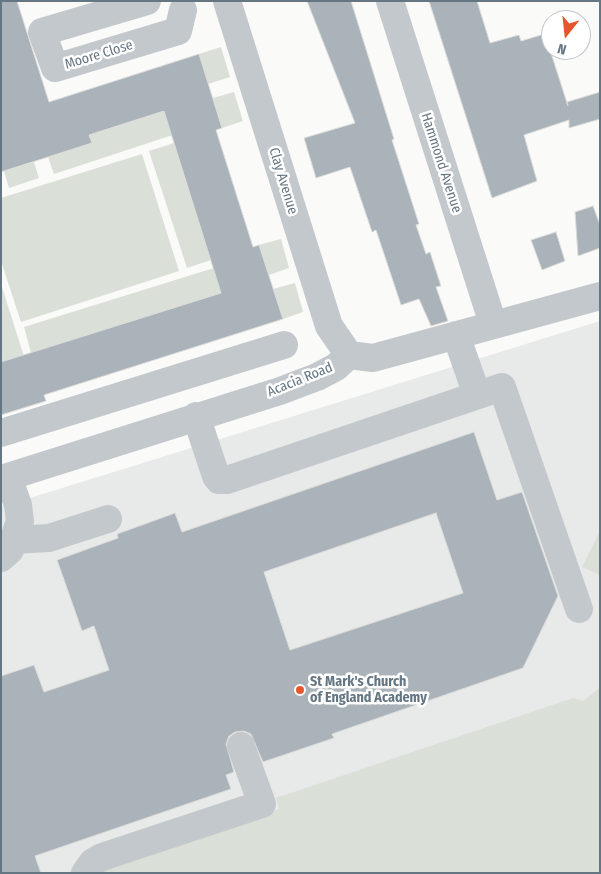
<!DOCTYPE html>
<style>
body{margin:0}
#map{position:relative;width:601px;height:874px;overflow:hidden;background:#fafaf8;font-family:"Fira Sans Condensed",sans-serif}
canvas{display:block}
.frame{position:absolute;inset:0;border:2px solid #657683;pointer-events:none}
.north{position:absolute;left:541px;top:10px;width:50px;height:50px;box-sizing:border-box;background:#fff;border:1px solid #c1c8cd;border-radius:50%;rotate:196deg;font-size:14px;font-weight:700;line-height:20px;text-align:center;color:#657683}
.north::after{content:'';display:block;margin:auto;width:18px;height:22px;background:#e4572e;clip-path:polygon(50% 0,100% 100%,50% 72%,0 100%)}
</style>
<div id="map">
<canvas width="601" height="874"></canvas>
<div class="frame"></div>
<div class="north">N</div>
</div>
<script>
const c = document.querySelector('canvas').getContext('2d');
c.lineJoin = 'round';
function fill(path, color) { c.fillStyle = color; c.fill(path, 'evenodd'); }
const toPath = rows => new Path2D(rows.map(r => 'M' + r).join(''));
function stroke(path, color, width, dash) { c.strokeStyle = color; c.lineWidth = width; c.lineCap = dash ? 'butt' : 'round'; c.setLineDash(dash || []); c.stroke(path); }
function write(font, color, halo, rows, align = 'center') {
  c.font = font + ' "Fira Sans Condensed",sans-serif'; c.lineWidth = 5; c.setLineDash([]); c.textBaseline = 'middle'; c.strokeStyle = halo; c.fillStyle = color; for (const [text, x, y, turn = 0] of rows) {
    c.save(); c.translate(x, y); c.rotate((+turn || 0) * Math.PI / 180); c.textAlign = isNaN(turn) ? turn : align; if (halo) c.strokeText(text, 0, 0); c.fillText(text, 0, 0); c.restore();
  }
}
const built = toPath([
 [600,321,600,873,1,873,1,507]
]);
const green = toPath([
 [221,47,230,77,208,84,199,54],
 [234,92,243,121,222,128,213,98],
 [177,107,185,131,54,174,48,157,92,143,89,135],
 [174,143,211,260,187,268,149,151],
 [142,154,179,271,21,322,1,261,1,198],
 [34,162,39,178,9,188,4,171],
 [281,239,289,268,269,275,259,245],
 [230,263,237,288,31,353,24,327],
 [295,283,303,312,283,319,273,289],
 [1,284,28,369,1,373],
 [600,531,600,575,582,567],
 [600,688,600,873,103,873,109,867,279,809,276,798,573,698,583,701]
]);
const building = toPath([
 [1,1,17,1,49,102,199,54,222,128,216,130,253,247,259,245,283,319,44,395,46,401,1,415,1,362,221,293,164,111,89,135,92,143,1,172,1,1],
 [307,1,351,1,394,139,392,140,419,224,416,225,426,254,430,252,441,286,436,287,448,321,431,326,419,299,401,305,376,230,372,232,350,167,316,178,304,138,355,123,307,1],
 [429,1,477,1,490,43,519,35,521,41,551,32,551,53,568,106,567,102,600,92,600,119,569,128,569,120,524,135,537,181,492,198,429,1],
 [593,206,600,225,600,248,578,256,575,212,593,206],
 [556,232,565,261,542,270,531,240,556,232],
 [474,432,497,500,522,492,558,596,523,668,332,734,334,738,263,762,251,734,244,731,235,732,229,736,226,744,234,772,226,775,231,789,35,856,41,873,1,873,1,676,34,665,44,692,109,670,94,626,82,631,57,560,118,538,117,534,175,513,182,532,474,432],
 [436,513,463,593,290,650,264,572,436,513]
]);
const minor = toPath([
 [147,1,42,32,55,68,178,31,183,10],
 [227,1,329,326,349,355],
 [390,1,493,324],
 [456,335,477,395],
 [196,416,216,476,219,480,227,480,502,387,579,609],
 [1,433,284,345],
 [1,479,280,391,317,377,336,367,349,355,373,358,600,296],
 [14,540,49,538,108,519],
 [1,558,10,550,20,521,18,505,8,477],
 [85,873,93,862,102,857,262,804,241,746]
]);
const markers = [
 [300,690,5,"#e4572e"]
];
const streetNames = [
 ["Moore Close",99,55,-17],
 ["Hammond Avenue",441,163,72],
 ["Clay Avenue",283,181,73],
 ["Acacia Road",300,380,-22]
];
const poiNames = [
 ["St Mark's Church",310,682],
 ["of England Academy",310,698]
];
fill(built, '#e8e9e9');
fill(green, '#dadfd7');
fill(building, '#aab3b9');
stroke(building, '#dcdcda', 1);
stroke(minor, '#c3c8cc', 28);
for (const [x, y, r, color] of markers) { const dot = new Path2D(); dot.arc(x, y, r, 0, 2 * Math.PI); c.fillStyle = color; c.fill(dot); stroke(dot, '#fff', 2); }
write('14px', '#657683', '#fff', streetNames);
write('bold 14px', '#657683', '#fff', poiNames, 'left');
</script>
